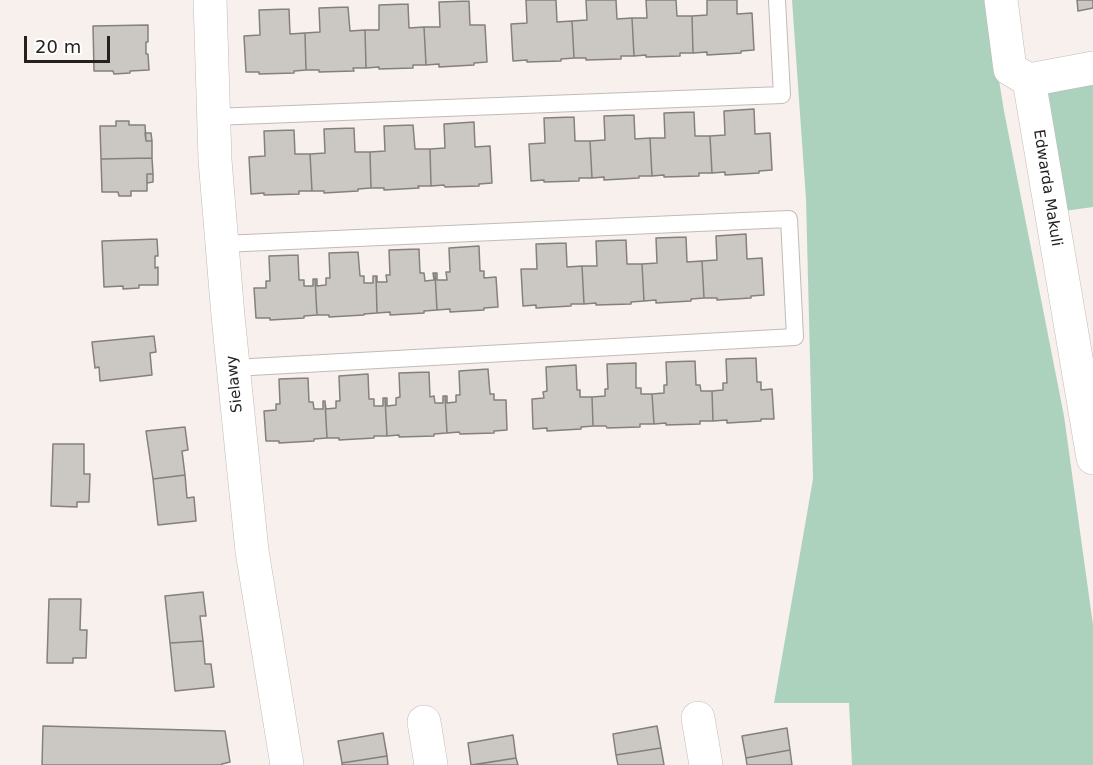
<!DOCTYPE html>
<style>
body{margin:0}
#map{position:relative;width:1093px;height:765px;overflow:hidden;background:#f7f0ed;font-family:"DejaVu Sans",sans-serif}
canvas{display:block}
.scale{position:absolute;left:24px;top:36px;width:86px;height:27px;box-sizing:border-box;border:3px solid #242120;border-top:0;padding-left:8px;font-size:18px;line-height:21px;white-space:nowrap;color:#242120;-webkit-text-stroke:4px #fff;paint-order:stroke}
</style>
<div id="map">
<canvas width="1093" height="765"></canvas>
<div class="scale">20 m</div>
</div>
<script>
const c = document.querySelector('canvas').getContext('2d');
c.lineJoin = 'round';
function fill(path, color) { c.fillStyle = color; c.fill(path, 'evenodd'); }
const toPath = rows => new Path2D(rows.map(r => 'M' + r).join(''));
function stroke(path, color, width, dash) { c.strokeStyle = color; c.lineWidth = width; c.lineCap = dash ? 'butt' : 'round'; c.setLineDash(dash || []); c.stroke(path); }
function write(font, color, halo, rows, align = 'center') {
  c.font = font + ' "DejaVu Sans",sans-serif'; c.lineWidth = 4.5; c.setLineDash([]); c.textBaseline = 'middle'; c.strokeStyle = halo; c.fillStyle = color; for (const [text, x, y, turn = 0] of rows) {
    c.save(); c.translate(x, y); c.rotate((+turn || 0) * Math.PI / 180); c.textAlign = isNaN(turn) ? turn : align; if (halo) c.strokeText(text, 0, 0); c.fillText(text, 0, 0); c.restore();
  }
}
const green = toPath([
 [792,0,986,0,1004,111,1064,416,1093,625,1093,765,852,765,849,703,774,703,813,479,806,199],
 [1093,78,1093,207,1064,211,1046,89]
]);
const building = toPath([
 [526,0,556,0,557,22,572,21,574,58,561,59,561,61,527,62,527,60,513,61,511,24,527,23,526,0],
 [586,0,616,0,617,19,632,18,634,56,621,56,621,59,586,60,586,58,574,58,572,21,587,20,586,0],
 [646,0,676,0,677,16,692,16,693,53,680,53,680,56,646,57,646,55,634,56,632,18,647,18,646,0],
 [707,0,737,0,737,14,752,13,754,50,741,51,741,53,707,55,707,52,693,53,692,16,707,15,707,0],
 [1077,0,1093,0,1093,8,1078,11,1077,0],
 [469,1,470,25,485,25,487,62,474,63,474,65,439,67,439,64,426,65,424,27,440,27,439,2,469,1],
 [408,4,409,28,424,27,426,65,413,65,413,68,379,69,379,67,366,68,365,30,379,30,379,5,408,4],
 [348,7,350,31,365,30,366,68,353,68,354,71,319,72,319,70,306,70,305,33,320,32,319,8,348,7],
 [289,9,290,34,305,33,306,70,294,71,294,73,259,74,259,72,246,72,244,36,260,35,259,10,289,9],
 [148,25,148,42,146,42,146,54,148,54,149,70,130,71,130,73,114,74,113,71,94,71,93,26,148,25],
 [754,109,755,134,770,133,772,170,759,171,759,173,725,175,725,172,712,173,710,136,725,135,724,111,754,109],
 [694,112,695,136,710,136,712,173,699,173,699,176,664,177,664,175,652,176,650,138,665,138,664,113,694,112],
 [634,115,635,139,650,138,652,176,639,176,639,178,604,180,604,177,592,178,590,141,605,140,604,116,634,115],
 [574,117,575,141,590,141,592,178,579,178,579,181,544,182,544,180,531,181,529,144,545,143,544,118,574,117],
 [116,121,129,121,129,125,145,125,146,141,152,141,152,158,101,159,100,126,116,126,116,121],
 [474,122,475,147,490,146,492,183,479,184,479,186,445,187,444,185,431,186,430,149,445,148,444,124,474,122],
 [413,125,415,149,430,149,431,186,418,186,419,188,384,190,384,188,371,188,370,152,385,151,384,126,413,125],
 [354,128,355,152,370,152,371,188,358,189,358,191,324,193,324,191,312,191,310,154,325,153,324,129,354,128],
 [294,130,295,154,310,154,312,191,299,191,299,194,264,195,264,193,251,194,249,157,265,156,264,131,294,130],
 [145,133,151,133,152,141,146,141,145,133],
 [152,158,153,174,147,174,147,191,131,191,131,196,119,196,118,192,102,192,101,159,152,158],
 [147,174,153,174,153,182,147,183,147,174],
 [746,234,747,259,762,258,764,295,751,296,751,298,717,300,717,298,704,298,702,261,717,260,716,236,746,234],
 [686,237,687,262,702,261,704,298,691,299,691,301,656,303,656,300,644,301,642,264,657,263,656,238,686,237],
 [157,239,158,256,155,256,155,268,158,267,158,285,139,285,139,288,123,289,123,286,104,287,102,241,157,239],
 [626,240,627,264,642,264,644,301,631,302,631,304,596,305,596,303,584,304,582,266,597,266,596,241,626,240],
 [566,243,567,267,582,266,584,304,571,304,571,306,536,308,536,305,523,306,521,269,537,269,536,244,566,243],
 [479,246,480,271,484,271,484,278,496,277,498,307,484,308,484,310,450,312,450,309,437,310,435,273,437,273,437,280,447,280,446,272,450,272,449,248,479,246],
 [419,249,420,273,424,273,425,281,434,280,433,273,435,273,437,310,424,311,424,313,390,315,390,312,377,313,376,276,377,276,377,282,387,282,386,275,390,275,389,250,419,249],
 [358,252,360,276,364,276,364,283,373,283,373,276,376,276,377,313,364,314,364,315,329,317,329,315,317,315,315,279,317,279,317,286,326,285,326,278,330,278,329,253,358,252],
 [298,255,299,280,304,280,304,286,313,286,313,279,315,279,317,315,304,316,304,318,270,320,270,318,256,318,254,288,266,288,266,281,270,281,269,256,298,255],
 [154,336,156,352,150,353,152,375,100,381,99,367,95,368,92,342,154,336],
 [756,358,757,382,761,382,761,390,772,389,774,419,761,419,761,421,727,423,727,420,713,421,712,391,723,390,723,383,727,383,726,359,756,358],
 [695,361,696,385,700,385,701,391,712,391,713,421,700,421,700,424,666,425,666,423,654,424,652,394,664,393,664,385,667,385,666,362,695,361],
 [636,363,636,388,641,388,641,394,652,394,654,424,640,424,640,427,607,428,606,426,593,426,592,397,605,396,605,389,608,389,607,364,636,363],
 [576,365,577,390,580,390,580,397,592,397,593,426,581,427,581,429,547,431,547,428,533,429,532,399,544,398,543,392,547,391,546,367,576,365],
 [488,369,490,394,494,394,494,400,506,400,507,430,494,431,494,433,460,434,459,432,447,433,445,396,447,396,447,403,456,402,456,395,460,395,459,371,488,369],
 [429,372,430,397,434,396,435,403,443,403,443,396,445,396,447,433,434,434,434,436,399,437,399,435,387,436,385,398,387,398,387,406,396,405,396,398,400,397,399,373,429,372],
 [368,374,369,399,374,399,374,406,383,406,383,398,385,398,387,436,374,436,374,438,339,440,339,438,327,438,325,402,326,409,336,408,336,401,340,401,339,376,368,374],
 [308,378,309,402,313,402,314,409,323,409,323,401,325,401,327,438,314,439,314,441,279,443,279,441,266,441,264,411,276,410,276,404,280,404,279,379,308,378],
 [185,427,188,450,182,451,185,475,153,479,146,431,185,427],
 [53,444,84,444,84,474,90,474,89,502,77,502,77,507,51,506,53,444],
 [185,475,187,498,194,497,196,521,158,525,153,479,185,475],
 [203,592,206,616,200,616,203,641,170,643,165,596,203,592],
 [49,599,81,599,80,630,87,630,86,658,73,658,73,663,47,663,49,599],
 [203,641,205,664,211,664,214,687,175,691,170,643,203,641],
 [43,726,225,731,230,762,222,764,222,765,42,765,43,726],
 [657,726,661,748,616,755,613,734,657,726],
 [787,728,790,750,746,758,742,736,787,728],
 [383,733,387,756,342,763,338,741,383,733],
 [513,735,516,758,471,765,468,743,513,735],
 [661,748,664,765,618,765,616,755,661,748],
 [790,750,792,765,747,765,746,758,790,750],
 [387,756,388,765,342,765,342,763,387,756],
 [516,758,518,765,473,765,516,758]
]);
const lane = toPath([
 [213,117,782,95,777,0],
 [222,244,789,219,795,337,233,368]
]);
const street = toPath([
 [210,0,215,160,228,316,252,551,287,765],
 [1001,0,1010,69,1029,80],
 [1029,80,1093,458],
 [1029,80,1093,68],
 [698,718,706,765],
 [424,722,431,765]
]);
const streetNames = [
 ["Edwarda Makuli",1047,188,81],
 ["Sielawy",235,384,-96]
];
fill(green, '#acd2be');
fill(building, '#cbc7c2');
stroke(building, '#84807b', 1.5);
stroke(lane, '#c1bbb8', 18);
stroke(street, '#c1bbb8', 34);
stroke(lane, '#fff', 16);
stroke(street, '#fff', 33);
write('15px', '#242120', '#fff', streetNames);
</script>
